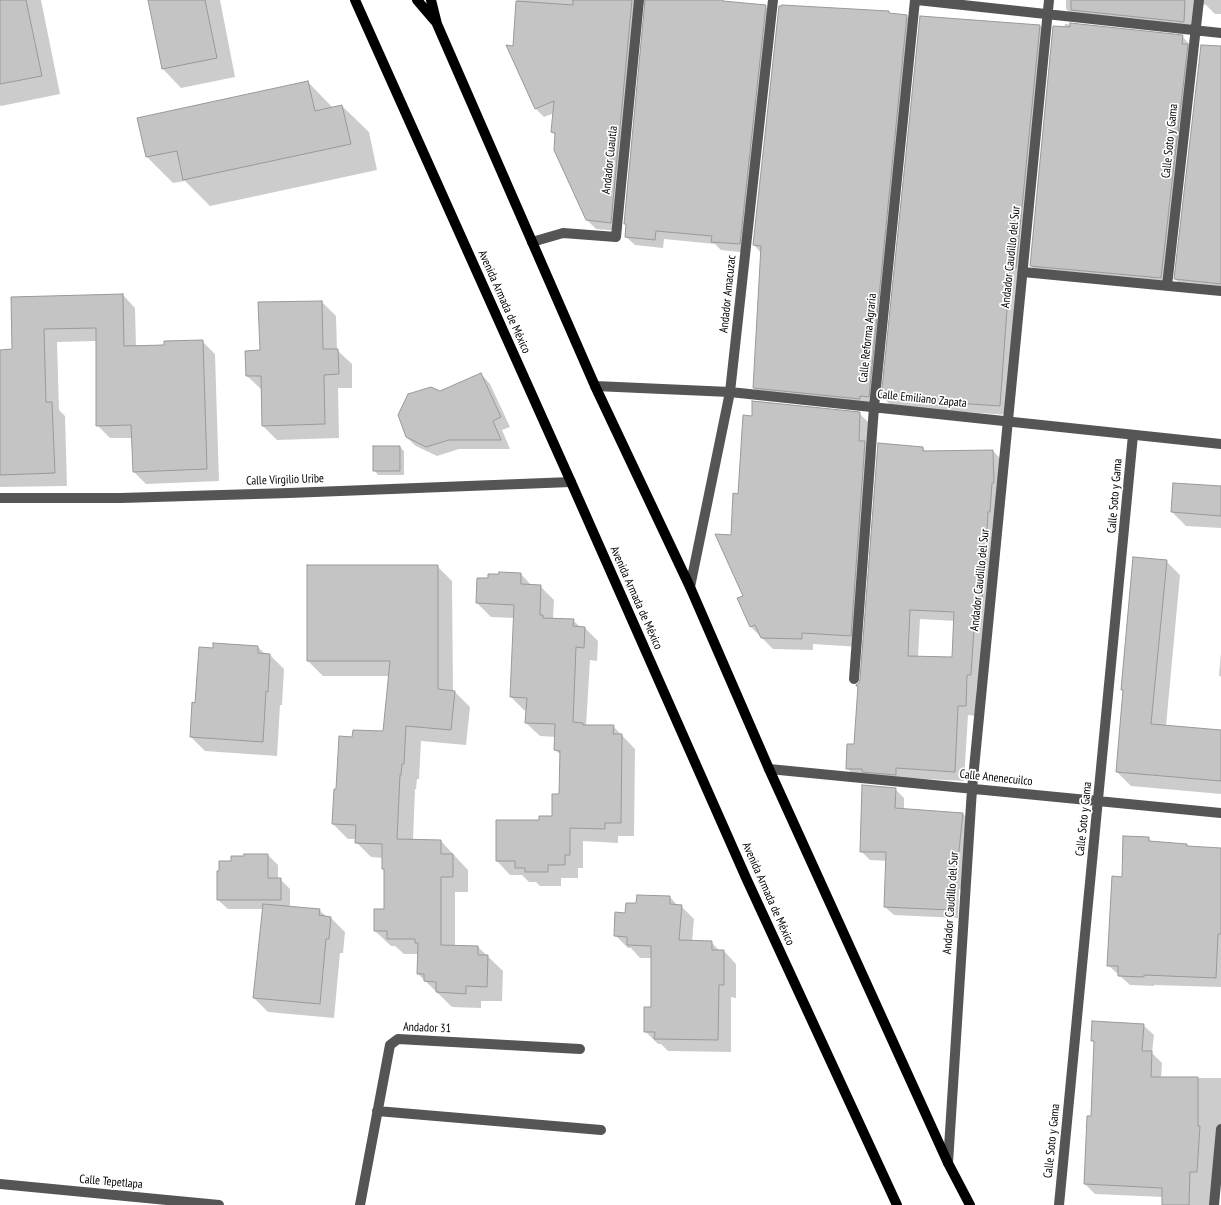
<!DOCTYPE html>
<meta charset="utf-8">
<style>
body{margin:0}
canvas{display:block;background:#fff}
</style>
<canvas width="1221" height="1205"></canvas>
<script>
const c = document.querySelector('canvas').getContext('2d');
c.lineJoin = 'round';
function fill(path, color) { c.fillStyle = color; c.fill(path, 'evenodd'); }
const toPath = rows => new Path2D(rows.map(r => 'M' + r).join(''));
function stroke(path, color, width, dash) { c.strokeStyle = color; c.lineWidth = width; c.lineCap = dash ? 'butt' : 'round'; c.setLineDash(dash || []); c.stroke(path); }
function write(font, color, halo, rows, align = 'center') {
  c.font = font + ' "PT Sans Narrow",sans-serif'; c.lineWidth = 3.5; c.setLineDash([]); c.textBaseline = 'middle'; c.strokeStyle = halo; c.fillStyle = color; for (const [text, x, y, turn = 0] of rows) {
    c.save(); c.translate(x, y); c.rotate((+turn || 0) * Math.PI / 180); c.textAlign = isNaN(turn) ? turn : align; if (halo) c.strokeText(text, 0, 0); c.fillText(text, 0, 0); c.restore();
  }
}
const shadow = toPath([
 [0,0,41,0,60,94,1,106,0,105],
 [149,0,220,0,235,77,181,88,163,69],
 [517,0,722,0,725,2,765,6,774,15,748,253,721,250,715,244,664,239,663,248,635,245,626,237,627,225,625,223,647,0,641,8,619,231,596,229,587,220,556,136,552,132,554,113,544,117,536,109,514,47],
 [1066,0,1221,0,1221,14,1215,14,1205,4,1203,6,1193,31,1075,18,1066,9],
 [780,7,907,16,916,25,877,405,763,397,754,388,761,253,754,245],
 [1065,24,1182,36,1191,46,1170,287,1040,275,1031,266],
 [1040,26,1049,35,1009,415,892,407,883,397],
 [1221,47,1221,292,1185,288,1175,279],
 [308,82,333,108,342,106,369,132,377,170,210,206,185,181,173,183,147,157,138,118],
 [123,295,135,308,136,347,165,346,202,341,215,354,219,481,146,484,134,472,132,438,110,438,97,425,97,341,57,342,59,410,65,416,67,486,0,487,0,351,14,350,12,298],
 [322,302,336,316,337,350,352,364,352,388,338,388,339,438,277,440,263,426,262,390,247,376,261,351],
 [481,374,490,384,510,427,502,430,510,449,459,449,437,456,416,446,406,437,440,393],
 [859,413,870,424,870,447,876,453,861,647,813,644,813,650,773,649,751,627,731,536,739,495],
 [400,447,404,451,404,475,378,475,374,470],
 [923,448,926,452,993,451,1003,461,981,684,977,684,975,716,968,715,964,781,906,778,857,778,847,768,855,745,859,687,857,686,861,680],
 [920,619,955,621,953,658,918,658],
 [1221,487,1221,528,1186,526,1172,512],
 [1166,561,1180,575,1166,726,1221,731,1221,794,1131,786,1117,772,1124,692,1122,690],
 [437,566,452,581,453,691,455,692,470,707,466,745,421,741,419,779,417,779,416,789,415,789,413,840,441,841,468,870,468,892,455,892,455,946,478,947,503,971,502,1001,481,1001,481,1008,452,1007,418,974,419,954,404,954,395,946,391,946,375,931,385,910,385,871,383,868,383,858,371,857,356,842,356,839,348,839,333,824,337,790,353,738,384,732,389,676,323,676,308,661],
 [521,574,532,586,540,586,554,600,553,619,573,620,581,628,585,628,598,641,597,661,590,660,586,726,613,726,635,749,634,836,618,836,618,843,583,841,583,868,578,868,578,878,561,878,561,886,540,886,536,882,529,882,522,875,510,875,497,861,540,821,553,817,560,795,561,755,555,750,556,737,540,736,526,723,527,711,524,710,511,697,514,618,491,617,477,603,478,579,489,579],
 [214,644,258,647,266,655,270,655,284,669,282,705,280,705,277,756,205,751,191,737,193,704,196,704,214,649],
 [1221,653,1221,677,1219,675],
 [895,789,904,798,904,809,963,814,972,823,962,889,959,889,958,918,894,915,885,907,887,861,870,860,861,851],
 [1148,838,1153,843,1187,845,1190,848,1221,849,1221,987,1154,985,1154,986,1130,985,1108,965,1123,878],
 [245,855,268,855,278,865,278,879,280,879,290,889,290,907,319,910,327,917,331,918,345,932,343,953,340,953,334,1018,268,1012,254,998,263,909,228,909,218,900,232,862,245,857],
 [670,897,678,906,681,906,694,919,692,942,711,942,720,951,724,951,736,964,736,998,731,997,731,1052,668,1051,661,1044,658,1044,645,1031,652,1008,652,958,640,958,631,948,628,948,615,935,626,914,637,904],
 [1143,1025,1154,1035,1152,1053,1162,1063,1161,1078,1221,1078,1221,1175,1218,1205,1163,1205,1163,1197,1095,1194,1085,1184,1092,1117,1095,1044,1092,1040]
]);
const building = toPath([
 [0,0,26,0,42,76,0,84,0,0],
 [148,0,205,0,217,58,162,69,148,0],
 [573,0,632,0,611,223,586,220,554,150,555,133,551,132,554,101,535,109,506,45,513,46,516,1,573,5,573,0],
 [645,0,723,0,723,1,766,5,740,244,711,242,712,236,656,231,655,240,625,237,626,224,624,224,645,0],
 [1071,0,1185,0,1184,22,1071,10,1071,0],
 [782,5,889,11,889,13,907,15,869,397,860,396,860,399,753,388,761,246,753,245,779,6,782,6,782,5],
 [920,16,1040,25,1016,268,1010,268,1000,406,881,398,920,16],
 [1070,23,1183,35,1182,44,1188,44,1161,278,1030,266,1053,26,1070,27,1070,23],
 [1201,45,1221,46,1221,284,1174,279,1201,45],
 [308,81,315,111,342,105,351,144,183,180,177,151,146,157,137,118,308,81],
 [123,294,124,346,164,345,164,341,203,340,207,469,133,472,131,425,96,426,96,328,44,329,46,402,52,402,55,473,0,475,0,350,12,349,11,297,123,294],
 [322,301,323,349,338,349,339,374,324,375,325,424,262,426,261,376,246,376,245,351,260,350,258,302,322,301],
 [481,373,501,417,493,421,501,440,449,440,426,447,406,437,398,415,408,394,431,387,440,391,481,373],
 [752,401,860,412,859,441,865,441,851,636,802,633,802,639,761,638,755,625,750,627,737,598,743,596,715,534,731,535,733,493,738,494,743,415,752,416,752,401],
 [878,443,923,447,923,451,993,450,994,483,992,483,990,512,988,512,984,585,983,585,981,613,975,613,971,675,967,675,966,706,958,706,955,772,896,768,896,775,862,772,862,769,846,769,847,744,854,744,858,686,856,686,856,685,859,683,860,679,878,443],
 [910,610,954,612,952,657,908,656,910,610],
 [373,446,400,446,400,471,373,471,373,446],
 [1173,483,1221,486,1221,516,1171,512,1173,483],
 [1133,557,1167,560,1151,724,1221,730,1221,781,1116,772,1123,690,1121,690,1133,557],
 [307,565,438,565,438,689,455,691,451,730,406,726,404,764,402,764,401,775,400,775,397,839,441,840,441,854,453,854,453,877,441,877,441,945,478,946,478,955,488,955,487,987,466,986,466,994,436,992,436,982,424,981,424,974,417,974,418,943,415,943,415,939,387,939,387,931,374,931,374,909,384,909,384,869,382,869,382,844,355,843,356,825,332,824,334,789,336,789,339,736,352,737,353,730,383,731,390,661,307,661,307,565],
 [499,572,521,573,521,584,541,585,540,615,543,615,543,618,574,619,573,626,585,627,584,648,576,647,573,722,583,723,583,725,614,725,613,734,622,734,621,823,605,823,605,829,570,828,570,855,565,855,565,865,548,865,548,872,525,872,525,868,515,868,515,861,496,861,496,820,539,820,539,816,552,816,552,794,559,794,560,751,554,750,555,724,525,723,527,698,510,697,514,605,476,603,477,578,488,578,488,574,499,574,499,572],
 [213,643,258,646,258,653,270,654,268,692,266,691,263,742,190,737,192,702,195,703,199,647,213,648,213,643],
 [862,785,896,788,895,808,963,813,958,860,955,860,954,881,951,880,950,910,884,907,886,852,860,852,862,785],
 [1123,836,1149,837,1149,841,1187,844,1187,846,1221,848,1221,934,1218,934,1216,978,1144,975,1144,977,1118,976,1118,966,1107,966,1112,876,1122,877,1123,836],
 [244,854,268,854,268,878,281,878,281,900,217,900,217,871,219,871,219,861,231,861,231,856,244,856,244,854],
 [637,895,670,896,670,904,682,905,679,940,712,941,712,950,724,950,724,985,719,985,718,1040,654,1039,655,1032,644,1032,644,1007,651,1007,651,946,627,945,627,937,614,936,615,912,625,913,626,903,636,903,637,895],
 [263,904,320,909,319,915,331,917,329,939,326,939,320,1004,253,998,263,904],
 [1092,1021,1144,1024,1142,1051,1152,1051,1151,1077,1198,1077,1198,1126,1200,1126,1197,1172,1190,1172,1189,1205,1162,1205,1162,1188,1084,1184,1087,1116,1091,1116,1094,1041,1091,1041,1092,1021]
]);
const minor = toPath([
 [917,0,1221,33],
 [532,242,563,233,616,237,639,0],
 [1023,272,1221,291],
 [1167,286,1199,0],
 [595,386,730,392,1221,444],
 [0,498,121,498,289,493,571,482],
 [690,587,730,392,773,0],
 [854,679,874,407,915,0],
 [769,769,1221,813],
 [377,1111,601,1130],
 [948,1163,972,789,1049,0],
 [0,1184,219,1205],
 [360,1205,390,1045,398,1039,580,1049],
 [1059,1205,1133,435],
 [1214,1205,1221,1129]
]);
const major = toPath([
 [355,0,571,482,747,880,897,1205],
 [417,0,435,21],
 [431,0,437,24,595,386,690,587,769,769,948,1163,970,1205]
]);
const streetNames = [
 ["Calle Soto y Gama",1170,141,-84],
 ["Andador Cuautla",610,160,-84],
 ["Andador Caudillo del Sur",1011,257,-84],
 ["Andador Amacuzac",728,294,-84],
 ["Avenida Armada de México",504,302,66],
 ["Calle Reforma Agraria",868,338,-84],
 ["Calle Emiliano Zapata",922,399,6],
 ["Calle Virgilio Uribe",285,480,-2],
 ["Calle Soto y Gama",1115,496,-85],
 ["Andador Caudillo del Sur",980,580,-84],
 ["Avenida Armada de México",636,598,66],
 ["Calle Anenecuilco",996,778,6],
 ["Calle Soto y Gama",1084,819,-84],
 ["Avenida Armada de México",768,894,66],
 ["Andador Caudillo del Sur",951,903,-86],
 ["Andador 31",427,1028,2],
 ["Calle Soto y Gama",1052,1141,-84],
 ["Calle Tepetlapa",111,1182,5]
];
fill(shadow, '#0003');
fill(building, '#c4c4c4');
stroke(building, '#999', 1);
stroke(minor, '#555', 10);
stroke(major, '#000', 10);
write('12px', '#000', '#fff', streetNames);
</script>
